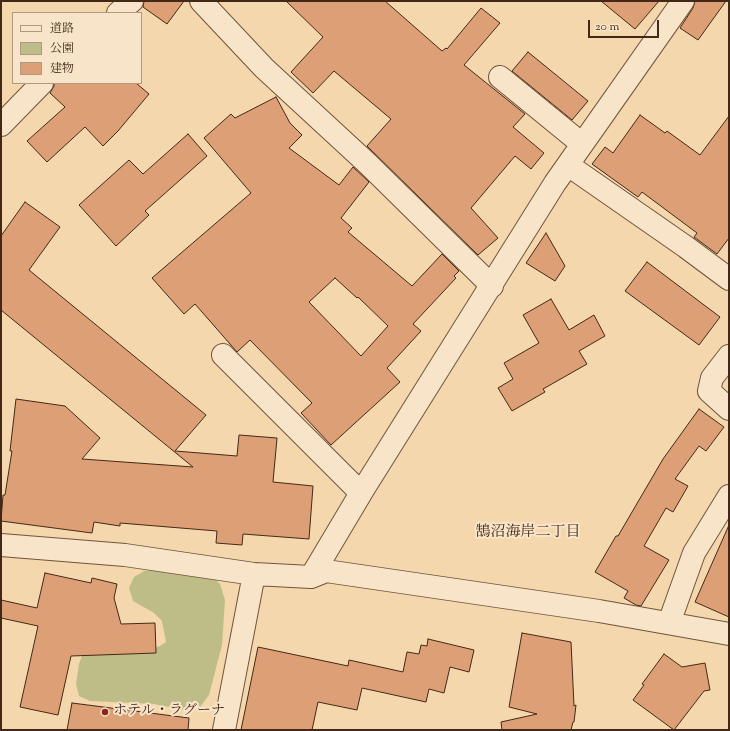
<!DOCTYPE html>
<meta charset="utf-8">
<style>
body{margin:0}
#map{position:relative;width:730px;height:731px;overflow:hidden;background:#f4d7ac;font-family:"Sorts Mill Goudy","Noto Serif JP",serif}
canvas{display:block}
.frame{position:absolute;inset:0;border:2px solid #442817;pointer-events:none}
.legend{position:absolute;left:12px;top:12px;width:130px;height:72px;box-sizing:border-box;background:#f8e5c9;border:1px solid #b09982;margin:0;padding:5px 7px;list-style:none;font-size:12px;color:#442817}
.legend li{display:flex;align-items:center;gap:8px;height:20px}
.legend b{width:20px;border:1px solid #b09982}
.scale{position:absolute;left:588px;top:20px;width:71px;height:18px;box-sizing:border-box;border:2px solid #442817;border-top:0;padding-left:5px;font-size:12px;line-height:14px;white-space:nowrap;color:#442817;-webkit-text-stroke:3px #f8e5c9;paint-order:stroke}
</style>
<div id="map">
<canvas width="730" height="731"></canvas>
<div class="frame"></div>
<ul class="legend">
<li><b style="height:5px;background:#f8e5c9"></b>道路</li>
<li><b style="height:11px;background:#bfbd87"></b>公園</li>
<li><b style="height:11px;background:#dda076"></b>建物</li>
</ul>
<div class="scale">20 m</div>
</div>
<script>
const c = document.querySelector('canvas').getContext('2d');
c.lineJoin = 'round';
function fill(path, color) { c.fillStyle = color; c.fill(path, 'evenodd'); }
const toPath = rows => new Path2D(rows.map(r => 'M' + r).join(''));
function stroke(path, color, width, dash) { c.strokeStyle = color; c.lineWidth = width; c.lineCap = dash ? 'butt' : 'round'; c.setLineDash(dash || []); c.stroke(path); }
function write(font, color, halo, rows, align = 'center') {
  c.font = font + ' "Sorts Mill Goudy","Noto Serif JP",serif'; c.lineWidth = 4; c.setLineDash([]); c.textBaseline = 'middle'; c.strokeStyle = halo; c.fillStyle = color; for (const [text, x, y, turn = 0] of rows) {
    c.save(); c.translate(x, y); c.rotate((+turn || 0) * Math.PI / 180); c.textAlign = isNaN(turn) ? turn : align; if (halo) c.strokeText(text, 0, 0); c.fillText(text, 0, 0); c.restore();
  }
}
const green = toPath([
 [173,569,213,577,220,584,225,600,222,645,209,695,200,707,183,710,154,704,90,701,79,696,76,684,79,664,83,653,147,650,160,646,166,642,162,621,154,613,133,601,129,588,134,577,144,571]
]);
const building = toPath([
 [144,1,184,1,167,24,143,7,144,1],
 [286,1,385,1,442,51,446,48,447,49,481,8,500,23,464,65,525,114,513,127,544,153,531,169,515,156,471,208,498,238,478,255,367,146,391,119,334,71,313,93,291,72,323,37,286,1],
 [601,1,659,1,635,29,601,1],
 [695,1,726,1,698,40,680,28,693,8,695,1],
 [528,52,588,101,572,120,512,71,528,52],
 [54,83,136,83,149,94,118,131,103,146,85,127,47,162,27,141,65,107,50,93,54,86,54,83],
 [276,97,290,123,302,135,289,148,339,185,353,167,369,182,341,218,352,228,348,232,412,286,442,254,459,271,454,276,456,278,413,324,421,331,387,368,400,382,331,445,301,413,312,403,250,340,237,352,195,304,184,314,152,278,251,193,204,138,231,114,235,118,276,97],
 [335,278,357,298,358,297,388,326,361,356,309,302,335,278],
 [640,115,665,133,667,131,700,155,729,116,729,238,717,254,694,237,697,233,642,192,638,197,592,164,605,147,613,153,640,115],
 [188,134,207,156,145,211,149,215,116,246,79,205,129,160,143,174,188,134],
 [25,202,60,227,29,270,206,415,175,451,237,456,239,435,277,438,273,482,313,486,309,539,243,534,242,545,216,543,217,531,120,523,120,526,94,522,92,533,1,521,3,495,5,495,12,451,10,451,16,399,65,406,100,438,82,459,193,467,1,310,1,236,25,202],
 [546,233,565,266,555,281,526,263,546,233],
 [647,262,720,317,699,345,625,291,647,262],
 [551,299,569,330,594,315,605,336,579,351,587,364,543,389,545,392,512,411,498,388,513,379,504,363,539,343,523,315,551,299],
 [699,409,724,427,706,451,699,446,675,479,688,486,673,512,666,508,644,546,669,560,641,606,636,605,624,598,628,591,595,572,616,536,618,536,663,459,699,409],
 [729,525,729,617,695,602,729,525],
 [45,573,91,583,92,578,117,584,114,598,121,624,155,623,156,653,71,656,58,715,20,707,38,626,1,618,1,600,37,608,45,573],
 [522,633,571,642,574,706,576,705,574,722,573,722,571,730,502,730,501,722,537,714,509,707,522,633],
 [428,639,474,650,469,672,450,667,444,693,429,689,426,702,362,688,357,710,318,702,312,730,241,730,258,647,348,666,349,660,403,672,407,652,419,654,421,645,427,646,428,639],
 [664,654,682,667,705,663,710,690,704,691,674,730,633,700,644,685,642,684,664,654],
 [72,703,189,718,188,730,67,730,72,703]
]);
const minor = toPath([
 [201,1,264,68,368,164,492,286],
 [118,13,132,1],
 [500,77,582,144],
 [1,125,42,83],
 [568,165,686,247,729,279],
 [223,355,361,493],
 [729,356,712,378,709,391,729,409],
 [1,545,125,555,254,574,311,577,326,571,599,611,729,634],
 [311,577,361,493,555,183,683,1],
 [669,623,694,553,729,496],
 [224,730,254,574]
]);
const markers = [
 [105,712,4,"#8f2418"]
];
const poiNames = [
 ["ホテル・ラグーナ",113,712]
];
const neighbourhoodNames = [
 ["鵠沼海岸二丁目",528,533]
];
fill(green, '#bfbd87');
fill(building, '#dda076');
stroke(building, '#442817', 1);
stroke(minor, '#70543c', 24);
stroke(minor, '#f8e5c9', 22);
for (const [x, y, r, color] of markers) { const dot = new Path2D(); dot.arc(x, y, r, 0, 2 * Math.PI); c.fillStyle = color; c.fill(dot); stroke(dot, '#f8e5c9', 1.5); }
write('14px', '#442817', '#f8e5c9', poiNames, 'left');
write('15px', '#442817', '#f8e5c9', neighbourhoodNames);
</script>
